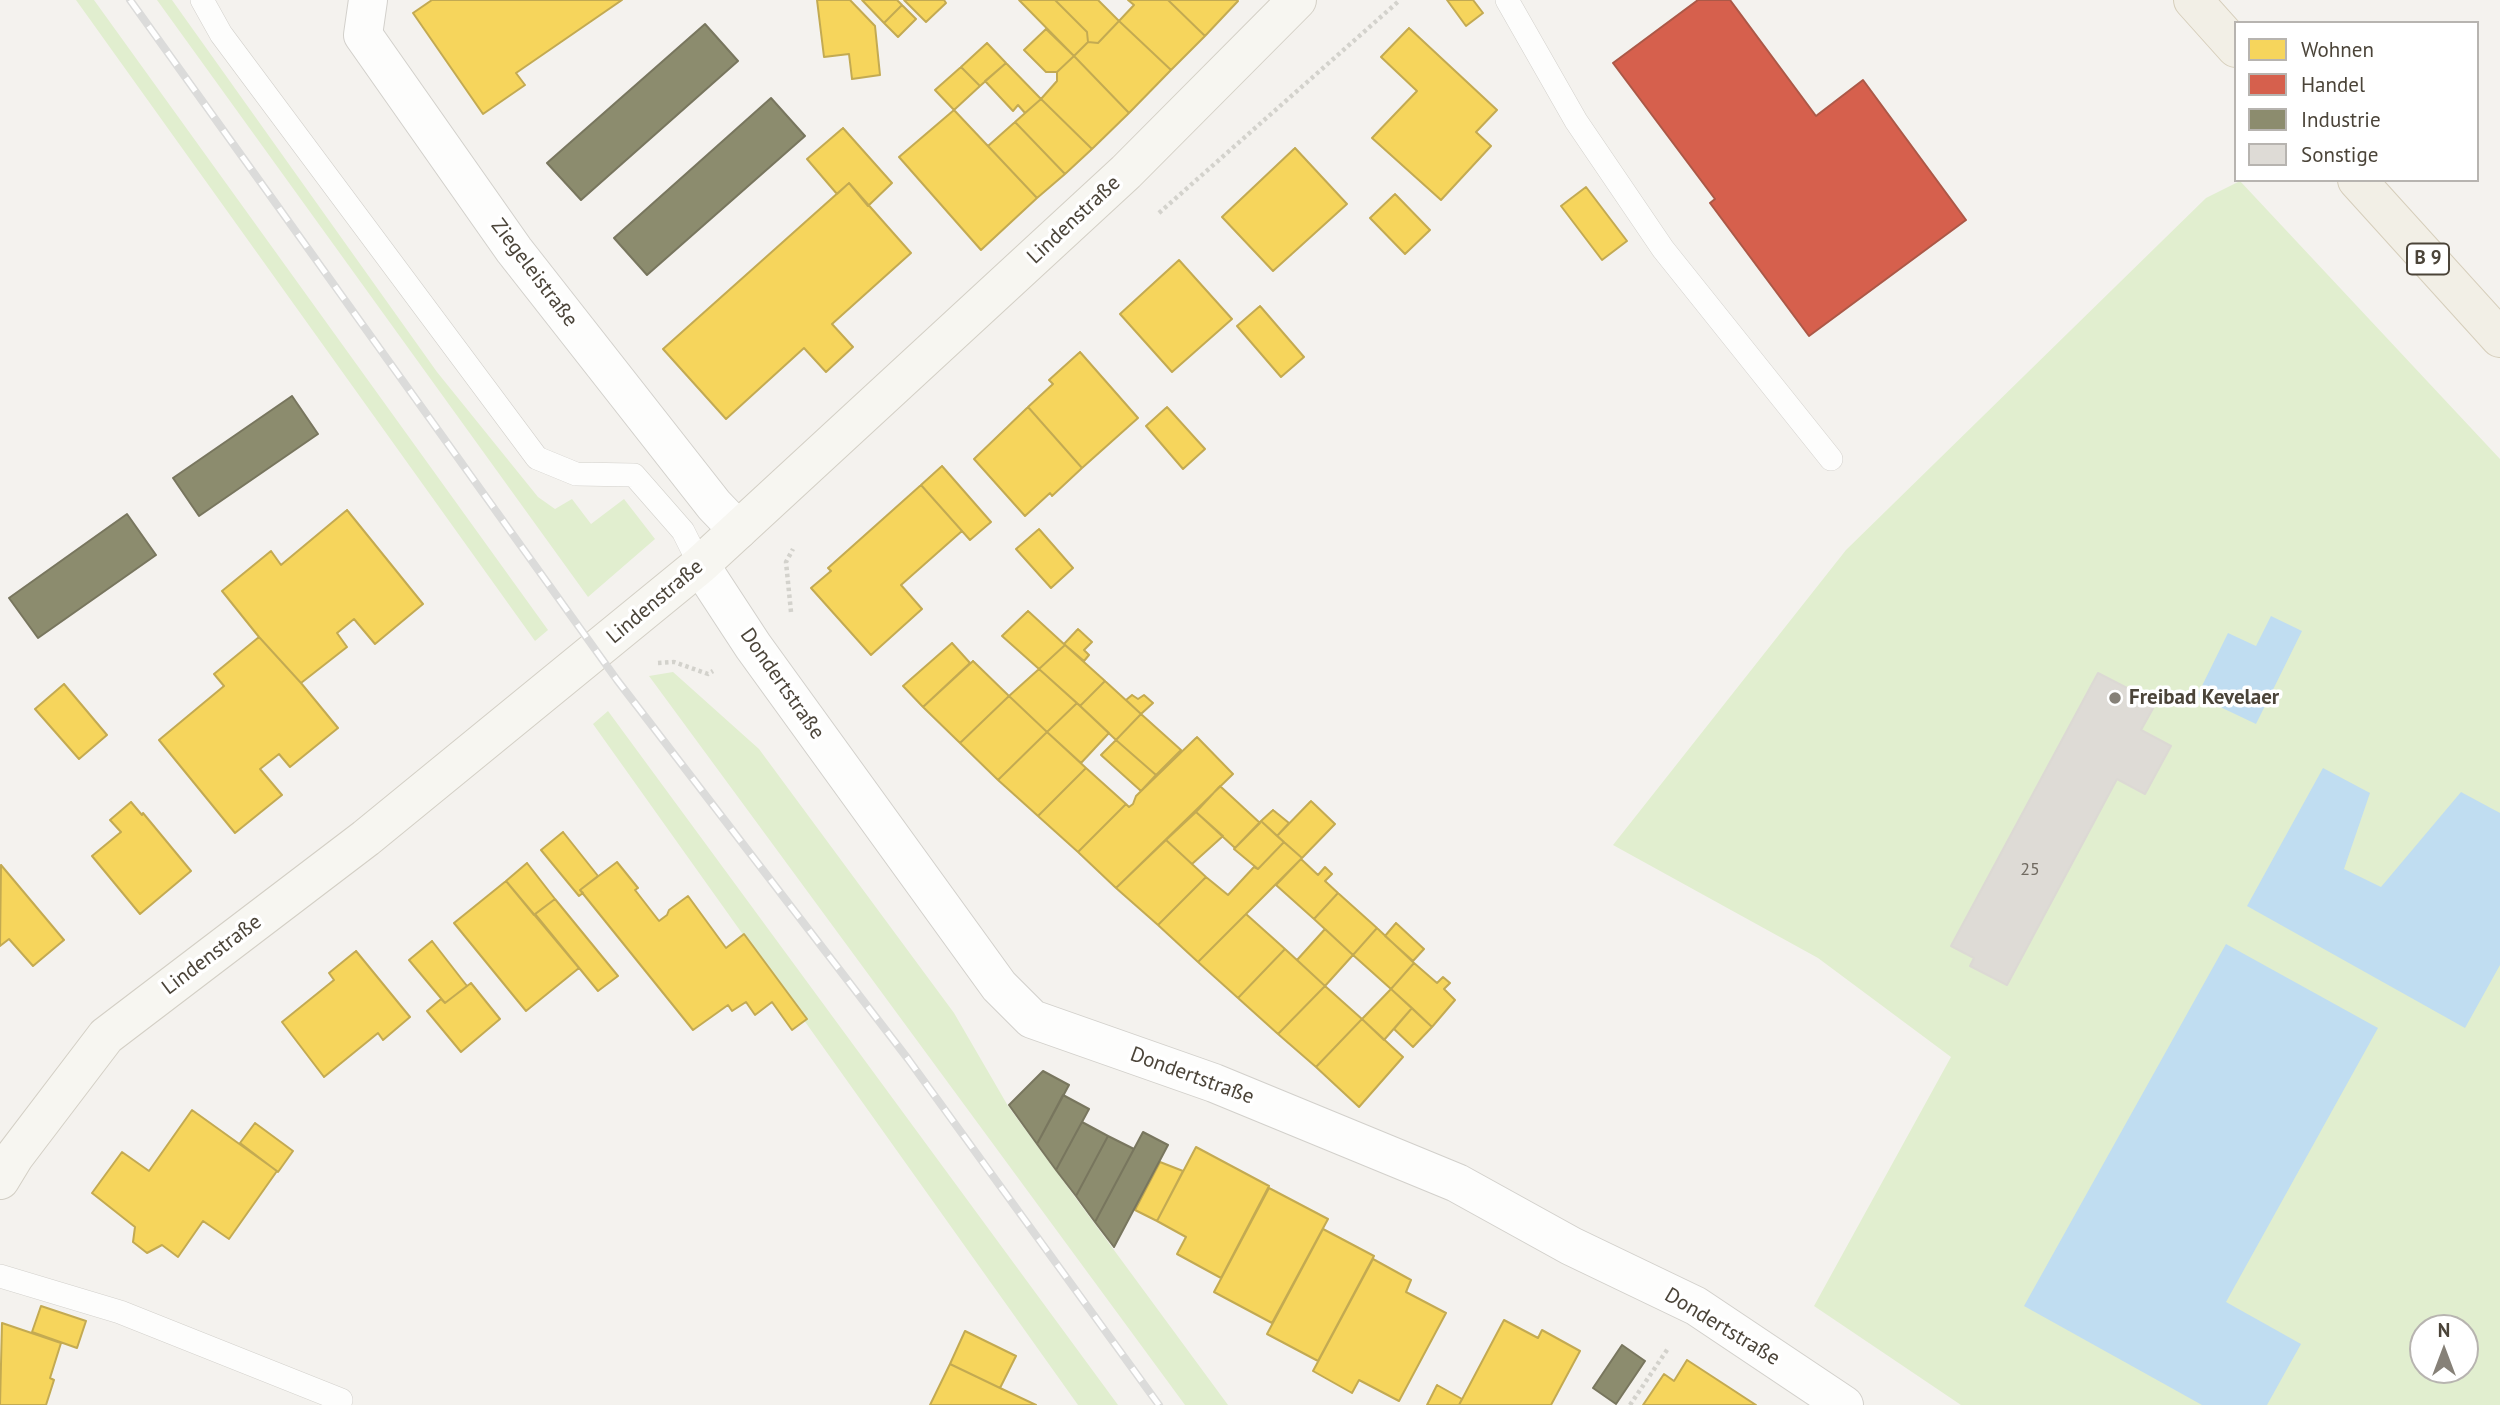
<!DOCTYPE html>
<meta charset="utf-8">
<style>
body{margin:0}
#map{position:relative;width:2500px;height:1405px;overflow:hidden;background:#f4f2ee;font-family:"PT Sans",sans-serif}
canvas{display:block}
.legend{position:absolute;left:2234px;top:21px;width:245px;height:161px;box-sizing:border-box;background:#fff;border:2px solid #b7b4b0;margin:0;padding:9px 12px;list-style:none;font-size:21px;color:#4b4439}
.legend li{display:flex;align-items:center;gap:14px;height:35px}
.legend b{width:35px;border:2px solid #b7b4b0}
.north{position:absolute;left:2409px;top:1314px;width:70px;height:70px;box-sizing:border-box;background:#fff;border:2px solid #b7b4b0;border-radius:50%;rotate:0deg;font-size:19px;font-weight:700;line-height:28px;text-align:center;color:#4b4439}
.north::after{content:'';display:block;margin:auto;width:24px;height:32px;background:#868178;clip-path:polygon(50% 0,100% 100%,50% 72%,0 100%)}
</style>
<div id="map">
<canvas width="2500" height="1405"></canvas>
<ul class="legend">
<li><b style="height:19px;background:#f6d55c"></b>Wohnen</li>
<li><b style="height:19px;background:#d6604d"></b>Handel</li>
<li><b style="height:19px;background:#8c8c6e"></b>Industrie</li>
<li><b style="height:19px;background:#dedbd6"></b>Sonstige</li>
</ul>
<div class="north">N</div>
</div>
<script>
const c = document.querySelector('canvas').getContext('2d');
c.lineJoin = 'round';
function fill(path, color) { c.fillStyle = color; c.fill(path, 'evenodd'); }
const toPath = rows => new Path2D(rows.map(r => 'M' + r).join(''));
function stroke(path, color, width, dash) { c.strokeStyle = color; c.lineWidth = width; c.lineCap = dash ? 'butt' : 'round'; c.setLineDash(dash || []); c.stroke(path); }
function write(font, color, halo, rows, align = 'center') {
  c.font = font + ' "PT Sans",sans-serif'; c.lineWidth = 7; c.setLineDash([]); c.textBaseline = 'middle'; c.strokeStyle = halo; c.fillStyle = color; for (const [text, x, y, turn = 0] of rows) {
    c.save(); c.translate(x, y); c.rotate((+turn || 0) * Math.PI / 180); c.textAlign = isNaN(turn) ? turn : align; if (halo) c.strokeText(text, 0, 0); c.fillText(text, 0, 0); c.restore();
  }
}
const green = toPath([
 [76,0,94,0,548,630,535,641],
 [157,0,172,0,437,372,538,497,555,509,572,499,591,524,624,499,655,539,588,597],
 [2240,181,2500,459,2500,1405,1961,1405,1814,1306,1951,1057,1818,958,1613,845,1846,550,2206,198],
 [2423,1328,2465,1328,2465,1370,2423,1370],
 [673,672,759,749,954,1013,1008,1106,1228,1405,1185,1405,649,676],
 [608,711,1118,1405,1078,1405,593,724]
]);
const water = toPath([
 [2271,616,2302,631,2256,724,2197,696,2228,633,2256,646],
 [2323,768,2370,793,2344,869,2381,887,2461,792,2500,813,2500,965,2465,1028,2247,906],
 [2226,944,2378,1028,2226,1302,2301,1344,2267,1405,2202,1405,2024,1306]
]);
const homes = toPath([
 [432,0,622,0,516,73,525,85,483,114,413,13,432,0],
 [817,0,850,0,875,26,880,75,852,79,849,54,824,57,817,0],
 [862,0,897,0,902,5,884,23,862,0],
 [904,0,944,0,946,3,926,22,904,0],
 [1019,0,1055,0,1087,32,1088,42,1074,56,1019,0],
 [1055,0,1098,0,1119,21,1098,43,1088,42,1087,32,1055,0],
 [1128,0,1168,0,1205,36,1171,70,1119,21,1134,5,1128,0],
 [1168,0,1237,0,1238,1,1205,36,1168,0],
 [1447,0,1473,0,1483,13,1466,26,1447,0],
 [902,5,916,19,898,37,884,23,902,5],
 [1119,21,1171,70,1129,113,1074,56,1088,42,1098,43,1119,21],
 [1409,28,1497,110,1476,132,1491,146,1441,200,1372,138,1417,91,1381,57,1409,28],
 [1046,29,1074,56,1057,72,1046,72,1024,50,1046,29],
 [987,43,1006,63,980,86,961,67,987,43],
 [1074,56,1129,113,1092,149,1041,99,1057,81,1057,72,1074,56],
 [1006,63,1041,99,1025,113,1018,105,1013,111,985,81,1006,63],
 [961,67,980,86,954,110,935,90,961,67],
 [1041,99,1092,149,1065,174,1015,122,1041,99],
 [954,110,1037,198,981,250,899,157,954,110],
 [1015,122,1065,174,1037,198,988,146,1015,122],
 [843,128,892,183,868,206,849,183,837,194,807,159,843,128],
 [1295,148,1347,204,1273,271,1222,217,1295,148],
 [849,183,911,253,832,324,853,347,826,372,804,348,726,419,663,349,849,183],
 [1586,187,1627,241,1602,260,1561,206,1586,187],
 [1395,194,1430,230,1405,254,1370,218,1395,194],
 [1179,260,1232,319,1172,372,1120,314,1179,260],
 [1260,306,1304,357,1281,377,1237,326,1260,306],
 [1080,352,1138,418,1082,468,1028,407,1053,384,1049,380,1080,352],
 [1028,407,1082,468,1052,496,1050,493,1025,516,974,459,1028,407],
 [1167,407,1205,449,1183,469,1146,426,1167,407],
 [942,466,991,522,970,540,921,485,942,466],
 [921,485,962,531,901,585,922,609,871,655,811,588,831,571,828,568,921,485],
 [347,510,423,604,375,644,354,619,337,633,347,647,301,683,259,637,222,591,271,551,281,565,347,510],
 [1039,529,1073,568,1051,588,1016,549,1039,529],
 [1028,611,1065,645,1039,669,1002,636,1028,611],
 [1078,629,1092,642,1084,650,1089,655,1084,661,1064,644,1078,629],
 [259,637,301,683,338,728,290,767,279,754,260,769,282,795,235,833,159,740,224,686,214,674,259,637],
 [952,643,970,663,923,707,903,686,952,643],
 [1065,645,1105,681,1080,706,1039,669,1065,645],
 [973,661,1009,696,960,743,923,707,973,661],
 [1039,669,1077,703,1047,732,1009,696,1039,669],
 [1105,681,1141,714,1116,740,1080,706,1105,681],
 [64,684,107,735,79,759,35,709,64,684],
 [1132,695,1138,699,1144,695,1153,703,1141,714,1126,700,1132,695],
 [1009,696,1047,732,998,780,960,743,1009,696],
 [1077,703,1109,733,1081,763,1047,732,1077,703],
 [1141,714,1181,750,1156,775,1116,740,1141,714],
 [1047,732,1086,768,1038,816,998,780,1047,732],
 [1197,737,1233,774,1116,888,1078,852,1126,804,1129,807,1133,804,1136,796,1197,737],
 [1116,740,1156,775,1141,791,1101,755,1116,740],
 [1086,768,1126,804,1078,852,1038,816,1086,768],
 [1220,786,1260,823,1235,848,1196,812,1220,786],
 [1311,801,1335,824,1302,858,1277,836,1311,801],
 [131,802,142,815,143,813,191,871,140,914,92,856,121,832,110,820,131,802],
 [1273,810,1289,823,1277,836,1261,821,1273,810],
 [1196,812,1223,836,1192,864,1166,840,1196,812],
 [1261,821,1284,842,1258,869,1234,849,1261,821],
 [563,832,598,876,580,890,583,893,579,896,541,850,563,832],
 [1166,840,1206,877,1158,925,1116,888,1166,840],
 [1284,842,1302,858,1198,962,1158,925,1206,877,1228,895,1254,867,1258,869,1284,842],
 [1301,859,1318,875,1325,867,1332,874,1325,881,1338,893,1314,919,1276,885,1301,859],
 [617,862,638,888,635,890,659,921,667,915,669,910,688,896,726,948,744,934,807,1019,792,1030,772,1002,755,1015,746,1002,732,1011,728,1005,693,1030,580,890,617,862],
 [527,863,555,899,534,915,506,881,527,863],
 [1,865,64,940,33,966,9,939,0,946,1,865],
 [506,881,579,968,526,1011,454,923,506,881],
 [1338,893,1377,928,1353,955,1314,919,1338,893],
 [555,899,618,976,598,991,535,914,555,899],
 [1246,914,1285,949,1238,998,1198,962,1246,914],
 [1396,923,1424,949,1413,961,1385,936,1396,923],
 [1377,928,1414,963,1391,989,1353,955,1377,928],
 [1325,929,1353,955,1325,986,1297,960,1325,929],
 [432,941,467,986,445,1003,409,960,432,941],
 [1285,949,1325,986,1278,1034,1238,998,1285,949],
 [356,951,410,1017,383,1040,378,1033,324,1077,282,1022,334,980,329,973,356,951],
 [1414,963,1437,983,1443,977,1450,983,1444,989,1455,1000,1432,1027,1391,989,1414,963],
 [471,983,500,1019,461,1052,427,1011,441,999,445,1003,471,983],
 [1325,986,1362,1019,1316,1067,1278,1034,1325,986],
 [1391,989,1412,1008,1384,1040,1362,1019,1391,989],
 [1412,1008,1432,1027,1413,1047,1394,1029,1412,1008],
 [1362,1019,1403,1057,1359,1107,1316,1067,1362,1019],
 [192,1110,277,1171,229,1239,203,1221,178,1257,162,1245,147,1253,133,1242,135,1227,92,1193,122,1152,149,1171,192,1110],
 [255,1123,293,1151,278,1172,240,1143,255,1123],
 [1196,1147,1269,1186,1221,1278,1177,1254,1186,1237,1157,1221,1196,1147],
 [1160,1162,1183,1171,1157,1221,1135,1210,1160,1162],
 [1269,1188,1328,1219,1272,1323,1214,1292,1269,1188],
 [1323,1229,1374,1256,1318,1361,1267,1334,1323,1229],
 [1373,1259,1411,1280,1406,1292,1446,1313,1399,1401,1359,1380,1352,1393,1313,1371,1373,1259],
 [41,1306,86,1321,77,1348,32,1332,41,1306],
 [1504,1320,1538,1338,1542,1330,1580,1351,1551,1405,1459,1405,1504,1320],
 [2,1323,61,1343,50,1378,54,1380,46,1405,0,1405,2,1323],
 [965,1331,1016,1356,1000,1388,950,1364,965,1331],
 [1687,1360,1756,1405,1643,1405,1664,1374,1674,1381,1687,1360],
 [950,1364,1000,1388,1036,1405,930,1405,950,1364],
 [1437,1385,1462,1399,1459,1405,1427,1405,1437,1385]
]);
const shops = toPath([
 [1698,0,1730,0,1816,116,1863,80,1966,220,1809,336,1710,203,1715,199,1613,63,1698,0]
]);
const industry = toPath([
 [705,24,738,61,581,200,547,163,705,24],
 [771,98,805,136,647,275,614,238,771,98],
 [292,396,318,434,199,516,173,478,292,396],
 [127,514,156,555,38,638,9,598,127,514],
 [1043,1071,1069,1085,1037,1144,1009,1105,1043,1071],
 [1063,1095,1089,1109,1056,1170,1037,1144,1063,1095],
 [1082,1122,1108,1136,1076,1196,1056,1170,1082,1122],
 [1143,1132,1168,1145,1114,1247,1095,1222,1143,1132],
 [1108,1136,1134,1149,1095,1222,1076,1196,1108,1136],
 [1622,1345,1645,1361,1616,1404,1593,1388,1622,1345]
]);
const building = toPath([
 [2098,673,2156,703,2141,730,2171,746,2145,794,2117,779,2007,985,1970,966,1974,958,1951,946,2098,673]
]);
const path = toPath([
 [1159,213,1400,0],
 [791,612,786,562,793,549],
 [658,663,674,662,708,674,713,671],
 [1630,1405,1669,1347]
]);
const lane = toPath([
 [202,0,221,34,537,458,576,474,634,475,683,531,700,565],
 [1507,0,1576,121,1663,249,1831,459],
 [0,1276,120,1312,341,1400]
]);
const street = toPath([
 [368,0,363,35,514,250,714,505,738,530],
 [700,565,753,646,999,986,1032,1019,1214,1083,1457,1183,1571,1246,1696,1306,1844,1405]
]);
const secondary = toPath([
 [0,1180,14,1157,106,1036,366,838,700,565,1126,172,1297,0]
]);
const primary = toPath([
 [2193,0,2236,48],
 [2357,180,2500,338]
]);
const rail = toPath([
 [130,0,617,680,908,1059,1159,1405]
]);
const markers = [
 [2115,698,7,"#868178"]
];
const numberNames = [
 ["25",2030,870]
];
const shields = [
 [2428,259,42]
];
const shieldNames = [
 ["B 9",2428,259]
];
const streetNames = [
 ["Lindenstraße",1074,220,-43],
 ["Ziegeleistraße",534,273,53],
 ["Lindenstraße",655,602,-40],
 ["Dondertstraße",782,684,55],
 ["Lindenstraße",212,955,-37],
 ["Dondertstraße",1192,1076,20],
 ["Dondertstraße",1722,1327,31]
];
const poiNames = [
 ["Freibad Kevelaer",2129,698]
];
fill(green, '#e1eecf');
fill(water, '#c0ddf1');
fill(homes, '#f6d55c');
stroke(homes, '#c3aa52', 2);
fill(shops, '#d6604d');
stroke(shops, '#ac5847', 2);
fill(industry, '#8c8c6e');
stroke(industry, '#78765e', 2);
fill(building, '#dedbd6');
stroke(building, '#dcd9d4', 2);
stroke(lane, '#d2d0cb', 24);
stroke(street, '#d2d0cb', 40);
stroke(secondary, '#d3cfc5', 40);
stroke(primary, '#d6cebb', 40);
stroke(path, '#d3d2cc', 4.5, [3.5, 3.5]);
stroke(lane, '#fdfdfc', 23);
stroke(street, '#fdfdfc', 38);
stroke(secondary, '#f7f6f1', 38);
stroke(primary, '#f2efe6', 38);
stroke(rail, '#dbdbda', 8);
stroke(rail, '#fff', 5, [16]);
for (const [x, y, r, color] of markers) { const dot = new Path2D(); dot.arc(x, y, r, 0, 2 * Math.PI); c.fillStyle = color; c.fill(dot); stroke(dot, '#fff', 2.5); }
write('18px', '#706a61', null, numberNames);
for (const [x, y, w] of shields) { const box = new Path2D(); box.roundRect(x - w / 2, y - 15.5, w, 31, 5); c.fillStyle = '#fff'; c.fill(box); stroke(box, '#4b4439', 2); }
write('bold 19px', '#4b4439', null, shieldNames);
write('21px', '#4b4439', '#fff', streetNames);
write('bold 21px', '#4b4439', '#fff', poiNames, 'left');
</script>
